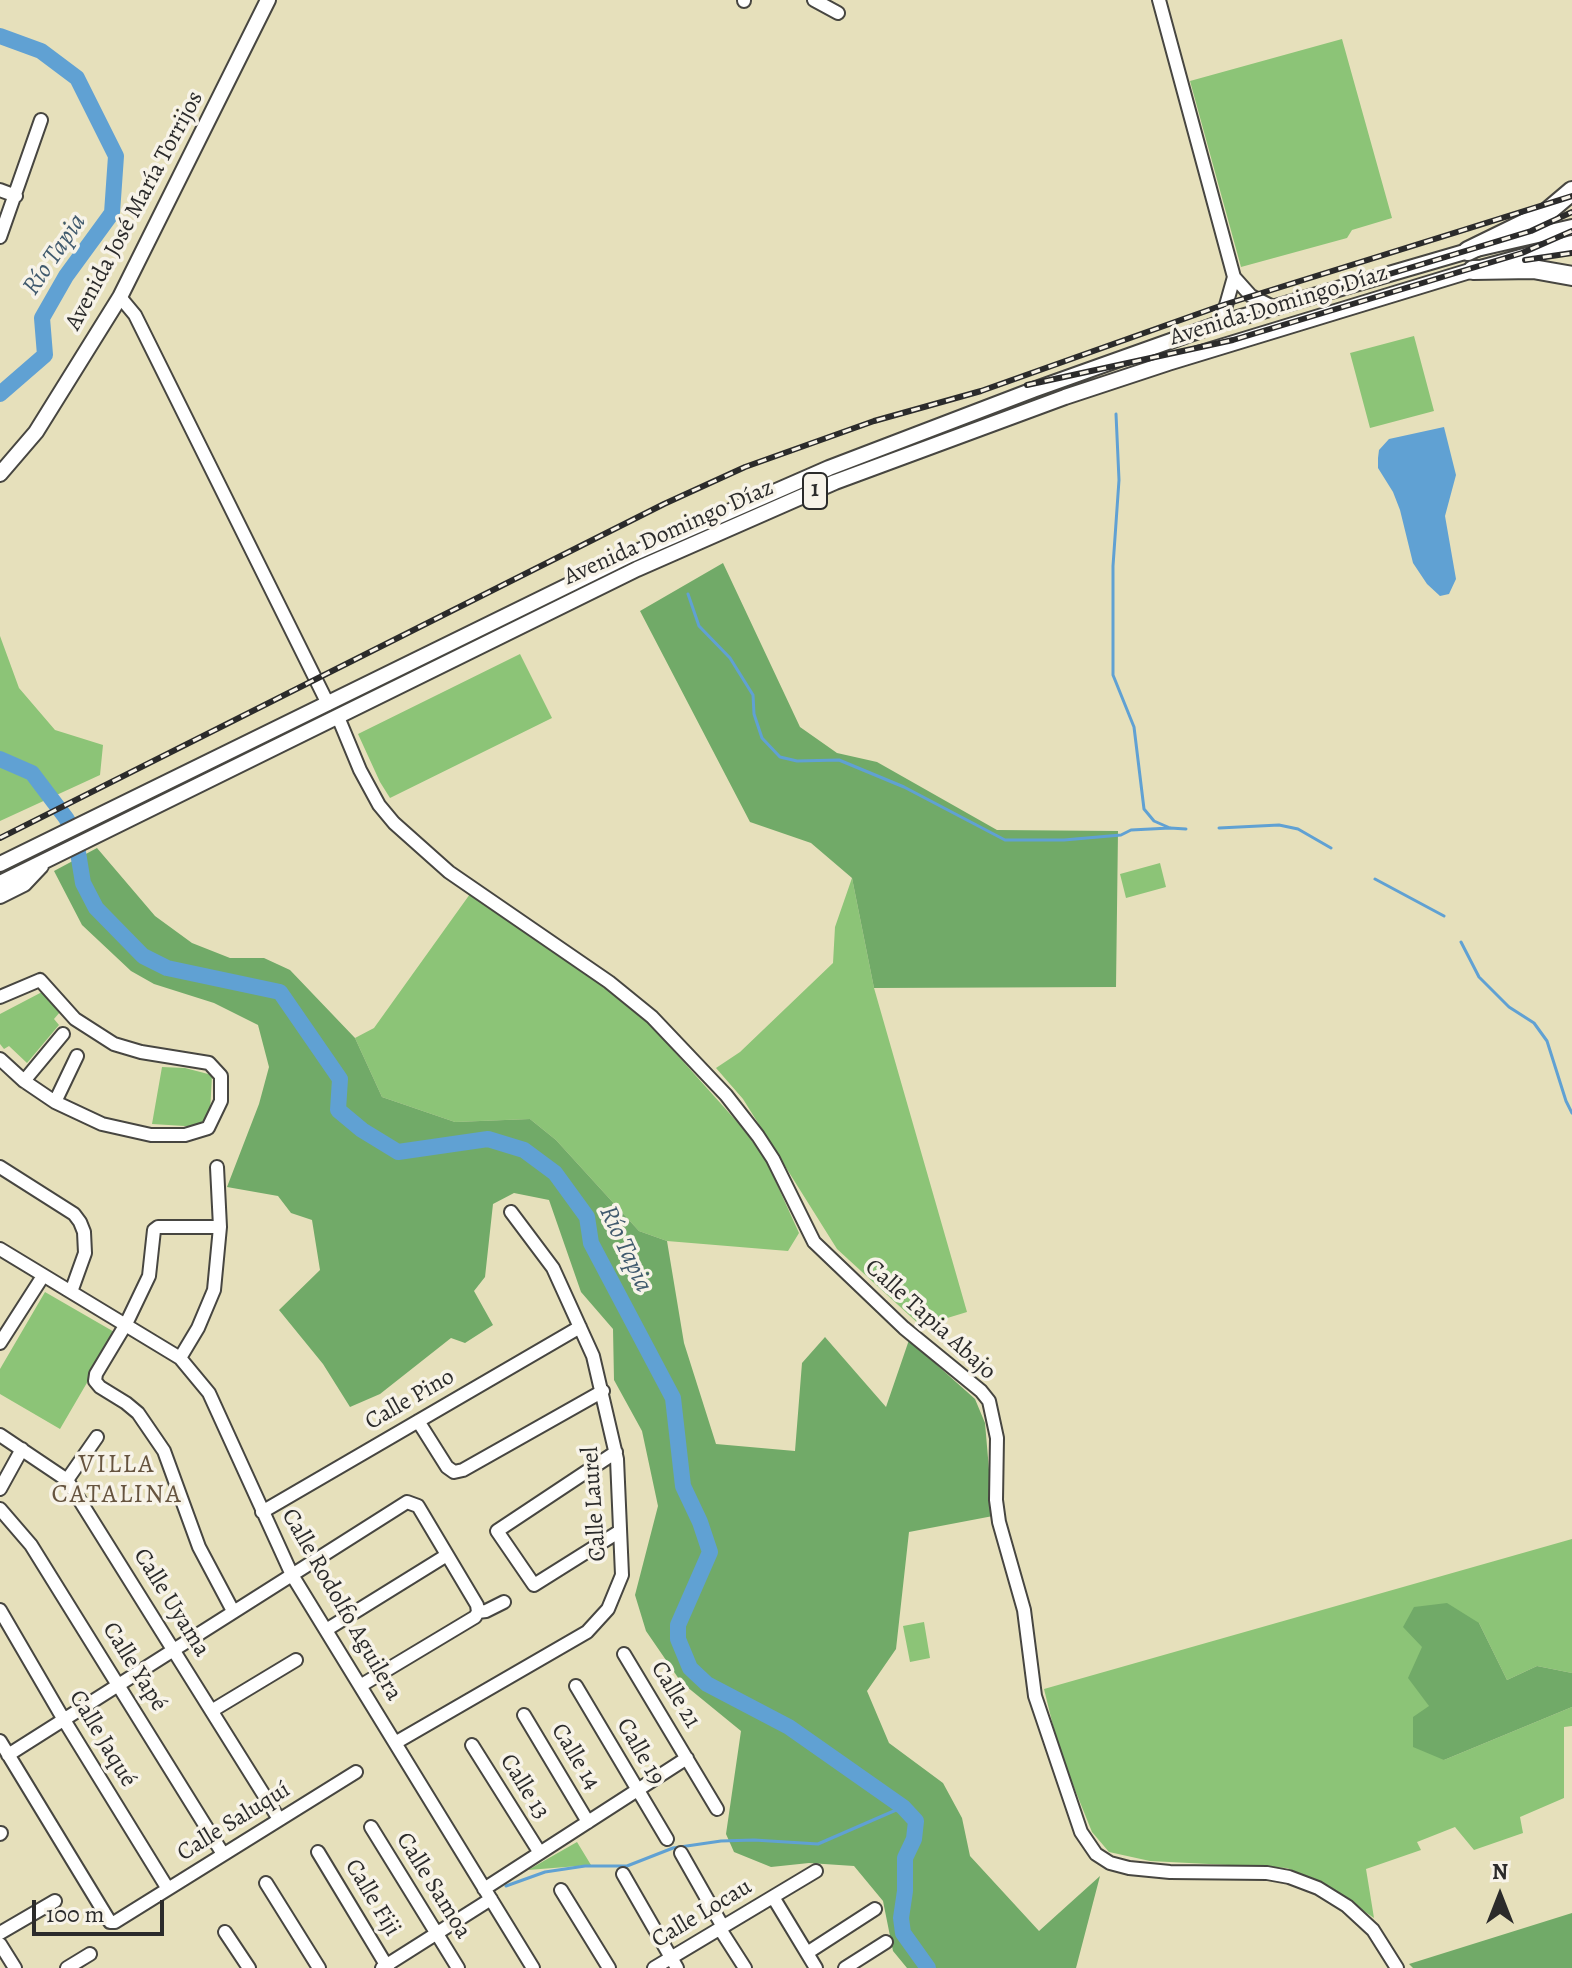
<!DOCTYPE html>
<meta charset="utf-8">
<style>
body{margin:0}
#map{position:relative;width:1572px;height:1968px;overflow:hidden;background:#e6e0bb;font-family:Alegreya,serif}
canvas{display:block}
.north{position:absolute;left:1460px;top:1856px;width:80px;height:80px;-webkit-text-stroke:6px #f7f3e8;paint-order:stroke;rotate:0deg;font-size:22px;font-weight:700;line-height:32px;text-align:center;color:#2b2b2b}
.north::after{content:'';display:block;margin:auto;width:28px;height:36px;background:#2b2b2b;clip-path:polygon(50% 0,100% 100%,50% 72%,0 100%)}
.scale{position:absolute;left:32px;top:1900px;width:132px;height:36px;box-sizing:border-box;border:4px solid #2b2b2b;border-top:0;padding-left:10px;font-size:24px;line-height:28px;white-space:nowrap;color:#2b2b2b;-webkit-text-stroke:6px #f7f3e8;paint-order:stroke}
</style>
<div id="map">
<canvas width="1572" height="1968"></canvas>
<div class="north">N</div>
<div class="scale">100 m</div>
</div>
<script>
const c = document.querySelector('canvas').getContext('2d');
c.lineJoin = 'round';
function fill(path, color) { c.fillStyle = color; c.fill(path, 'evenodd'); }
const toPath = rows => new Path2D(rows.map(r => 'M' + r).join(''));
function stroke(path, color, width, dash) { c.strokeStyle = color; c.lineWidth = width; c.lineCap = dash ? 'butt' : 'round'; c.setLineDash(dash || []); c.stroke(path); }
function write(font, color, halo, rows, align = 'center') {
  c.font = font + ' Alegreya,serif'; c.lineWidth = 7; c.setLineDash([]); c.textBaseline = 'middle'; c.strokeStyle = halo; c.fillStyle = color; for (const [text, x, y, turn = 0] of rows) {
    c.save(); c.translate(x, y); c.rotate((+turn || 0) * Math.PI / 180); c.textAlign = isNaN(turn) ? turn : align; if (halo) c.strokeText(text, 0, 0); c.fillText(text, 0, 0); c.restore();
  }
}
const green = toPath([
 [1342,39,1392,218,1352,230,1347,238,1241,267,1190,81],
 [1414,336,1434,411,1370,428,1350,353],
 [0,636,19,688,55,730,103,745,100,775,0,821],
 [520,654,552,718,390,798,380,782,358,734],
 [1160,863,1166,887,1126,898,1120,874],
 [852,878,874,988,967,1312,921,1326,837,1249,743,1099,716,1068,740,1052,833,963,835,927],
 [470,894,609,989,646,1020,739,1124,765,1158,799,1233,788,1251,667,1241,639,1231,556,1140,530,1119,455,1122,382,1097,355,1038,374,1028],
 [42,992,60,1012,54,1019,59,1025,27,1063,9,1046,4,1049,0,1044,0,1014],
 [162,1067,185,1068,212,1075,210,1113,201,1127,152,1124],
 [45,1292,116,1333,60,1429,0,1394,0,1369],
 [1572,1539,1572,1673,1537,1666,1507,1680,1479,1623,1422,1647,1429,1706,1444,1760,1572,1707,1572,1726,1564,1727,1564,1798,1520,1817,1523,1833,1474,1850,1455,1827,1417,1842,1421,1850,1366,1869,1374,1918,1326,1885,1287,1868,1150,1861,1109,1852,1092,1832,1059,1750,1044,1689],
 [924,1622,930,1658,910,1662,903,1626],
 [577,1842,591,1865,528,1870]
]);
const forest = toPath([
 [723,563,800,727,837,753,877,762,997,830,1118,831,1116,987,874,988,852,878,811,843,750,822,640,611],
 [97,848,155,916,192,943,230,958,264,958,290,970,355,1038,382,1097,455,1122,530,1119,556,1140,639,1231,667,1241,684,1343,716,1444,795,1451,802,1363,825,1337,886,1407,909,1340,975,1399,985,1423,993,1516,909,1532,896,1649,867,1691,889,1743,943,1783,962,1818,970,1856,1039,1931,1100,1876,1076,1968,907,1968,893,1951,883,1901,854,1866,809,1863,771,1867,734,1852,726,1834,741,1731,681,1682,646,1631,635,1595,658,1506,642,1431,614,1380,613,1329,581,1292,549,1200,514,1193,493,1204,485,1277,474,1291,493,1325,465,1343,451,1338,380,1394,350,1407,323,1364,279,1310,320,1270,312,1220,291,1213,278,1196,227,1187,259,1104,269,1067,258,1025,214,1003,154,984,131,971,82,925,54,871],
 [1447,1603,1479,1623,1507,1680,1537,1666,1572,1673,1572,1707,1444,1760,1413,1747,1413,1717,1429,1706,1408,1678,1422,1647,1403,1627,1414,1607],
 [1572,1913,1572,1968,1413,1968,1409,1964]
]);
const water = toPath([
 [1444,427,1456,475,1445,516,1456,579,1449,594,1440,596,1427,584,1413,563,1400,510,1393,492,1378,468,1378,458,1379,450,1389,439]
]);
const stream = toPath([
 [1116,414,1119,480,1113,566,1113,675,1134,727,1144,809,1154,821,1170,828,1186,829],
 [688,594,699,626,730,658,753,695,754,714,762,738,780,757,797,761,839,760,904,787,1005,840,1064,840,1121,835,1131,830,1170,828],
 [1219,828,1279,825,1298,829,1331,848],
 [1375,879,1444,916],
 [1461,942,1479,977,1509,1007,1534,1023,1547,1041,1566,1101,1572,1113],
 [506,1886,545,1872,585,1866,627,1866,673,1848,721,1841,754,1840,818,1844,903,1807]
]);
const river = toPath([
 [0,36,41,51,77,78,116,156,112,213,66,276,42,318,45,355,0,394],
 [0,759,32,773,66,818,75,834,83,883,96,908,143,956,167,968,280,992,340,1079,338,1110,362,1130,398,1152,488,1139,524,1150,555,1173,587,1217,591,1243,673,1398,683,1486,700,1522,710,1552,678,1625,678,1639,690,1668,707,1684,789,1727,903,1807,916,1821,914,1839,905,1858,905,1891,901,1918,903,1933,928,1968]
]);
const minor = toPath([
 [814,0,838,13],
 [1159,0,1234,277,1251,296,1273,307],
 [744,1,744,0],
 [0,190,16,196],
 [0,237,41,120],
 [120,297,135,315,328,704],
 [1221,323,1234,277],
 [338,717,360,770,379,805,394,823,449,872,609,982,652,1017,726,1095,758,1136,773,1159,814,1242,904,1328,981,1391,989,1401,997,1438,996,1500,999,1522,1024,1610,1035,1696,1081,1832,1096,1854,1110,1863,1129,1868,1170,1872,1267,1873,1289,1877,1318,1888,1347,1906,1373,1930,1397,1968],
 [0,997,40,980,75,1019,114,1044,141,1052,209,1063,221,1076,221,1101,208,1128,185,1135,151,1135,102,1124,55,1102,24,1081,0,1059],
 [24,1081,63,1034],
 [55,1102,77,1056],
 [0,1167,74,1214,80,1222,84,1232,85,1253,71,1292],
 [220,1227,158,1227,154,1230,149,1276,126,1324,96,1374,95,1381,100,1387,126,1403,138,1413,164,1451,199,1547,233,1611],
 [0,1249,180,1358,209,1393,292,1575,533,1968],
 [0,1343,43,1276],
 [180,1358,198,1328,214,1290,220,1227,217,1167],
 [418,1421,447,1467,454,1472,463,1470,603,1391],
 [0,1435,67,1480,279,1819],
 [616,1452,497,1531,534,1585,620,1531],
 [67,1480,97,1437],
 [0,1489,22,1449],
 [0,1509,31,1545,223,1854],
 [262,1512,580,1327],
 [0,1610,64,1720,168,1889],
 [326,1630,447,1555],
 [624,1654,717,1809],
 [360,1686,475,1617,478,1612,486,1611,504,1602],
 [576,1686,667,1839],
 [213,1710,296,1660],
 [524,1715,588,1822],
 [0,1741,110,1922,115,1922,356,1772],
 [395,1743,587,1632,608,1609,622,1575,617,1459,593,1356,553,1268,511,1212],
 [472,1745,540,1853],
 [8,1755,407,1502,418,1506,477,1605,478,1612],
 [371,1827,458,1968],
 [0,1834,1,1833],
 [318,1852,388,1968],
 [681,1853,723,1927],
 [623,1874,677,1968],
 [266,1883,319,1968],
 [484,1889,687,1758],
 [561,1890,609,1968],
 [773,1897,816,1968],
 [720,1929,745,1968],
 [225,1932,249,1968],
 [0,1933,55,1901],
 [0,1944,15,1968],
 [807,1953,875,1909],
 [67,1968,90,1954],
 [382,1968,491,1899],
 [654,1968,816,1871],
 [845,1968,886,1942]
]);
const major = toPath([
 [0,474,36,432,120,297,268,0],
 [0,864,630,555,829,468,1033,390,1221,323,1468,251,1572,227],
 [0,883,637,569,835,482,1065,397,1168,363,1473,270,1572,243],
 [0,896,24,884,41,866]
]);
const highway = toPath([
 [1468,251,1546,213,1572,191],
 [1473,270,1533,269,1572,276]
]);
const rail = toPath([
 [1525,260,1572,253],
 [1176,344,1258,314,1531,231,1572,212],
 [1027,385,1233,340,1522,253,1572,231],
 [0,838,664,504,745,467,874,421,981,391,1220,306,1572,196]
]);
const shields = [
 [815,491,24]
];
const shieldNames = [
 ["1",815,491]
];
const streetNames = [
 ["Avenida José María Torrijos",135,211,-62],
 ["Avenida Domingo Díaz",1279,306,-17],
 ["Avenida Domingo Díaz",669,533,-24],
 ["Calle Tapia Abajo",930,1320,42],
 ["Calle Pino",410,1400,-30],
 ["Calle Laurel",595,1504,-94],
 ["Calle Uyama",171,1603,58],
 ["Calle Rodolfo Aguilera",341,1605,60],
 ["Calle Yapé",134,1667,58],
 ["Calle 21",675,1695,59],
 ["Calle Jaqué",102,1739,59],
 ["Calle 19",640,1752,60],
 ["Calle 14",575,1757,59],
 ["Calle 13",524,1787,58],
 ["Calle Saluquí",234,1822,-32],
 ["Calle Samoa",433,1886,58],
 ["Calle Fiji",372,1898,59],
 ["Calle Locau",702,1914,-31]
];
const waterNames = [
 ["Río Tapia",55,255,-56],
 ["Río Tapia",625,1249,65]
];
const neighbourhoodNames = [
 ["VILLA",117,1466],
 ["CATALINA",117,1496]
];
fill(green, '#8cc477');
fill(forest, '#71aa68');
fill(water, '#60a1d3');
stroke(stream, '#60a1d3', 3);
stroke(river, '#60a1d3', 16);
stroke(minor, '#474641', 16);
stroke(major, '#474641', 18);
stroke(highway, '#474641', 22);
stroke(minor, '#fff', 12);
stroke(major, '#fff', 14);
stroke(highway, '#fff', 18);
stroke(rail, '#2b2b2b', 6);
stroke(rail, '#f7f3e8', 3, [9]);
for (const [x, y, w] of shields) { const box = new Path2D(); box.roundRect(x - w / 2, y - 18, w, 36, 6); c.fillStyle = '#f7f3e8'; c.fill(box); stroke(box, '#2b2b2b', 2); }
write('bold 22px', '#2b2b2b', null, shieldNames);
write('24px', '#2b2b2b', '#f7f3e8', streetNames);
write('italic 26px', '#405a6e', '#f7f3e8', waterNames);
c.letterSpacing = '2px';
write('26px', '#66543f', '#f7f3e8', neighbourhoodNames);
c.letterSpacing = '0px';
</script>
